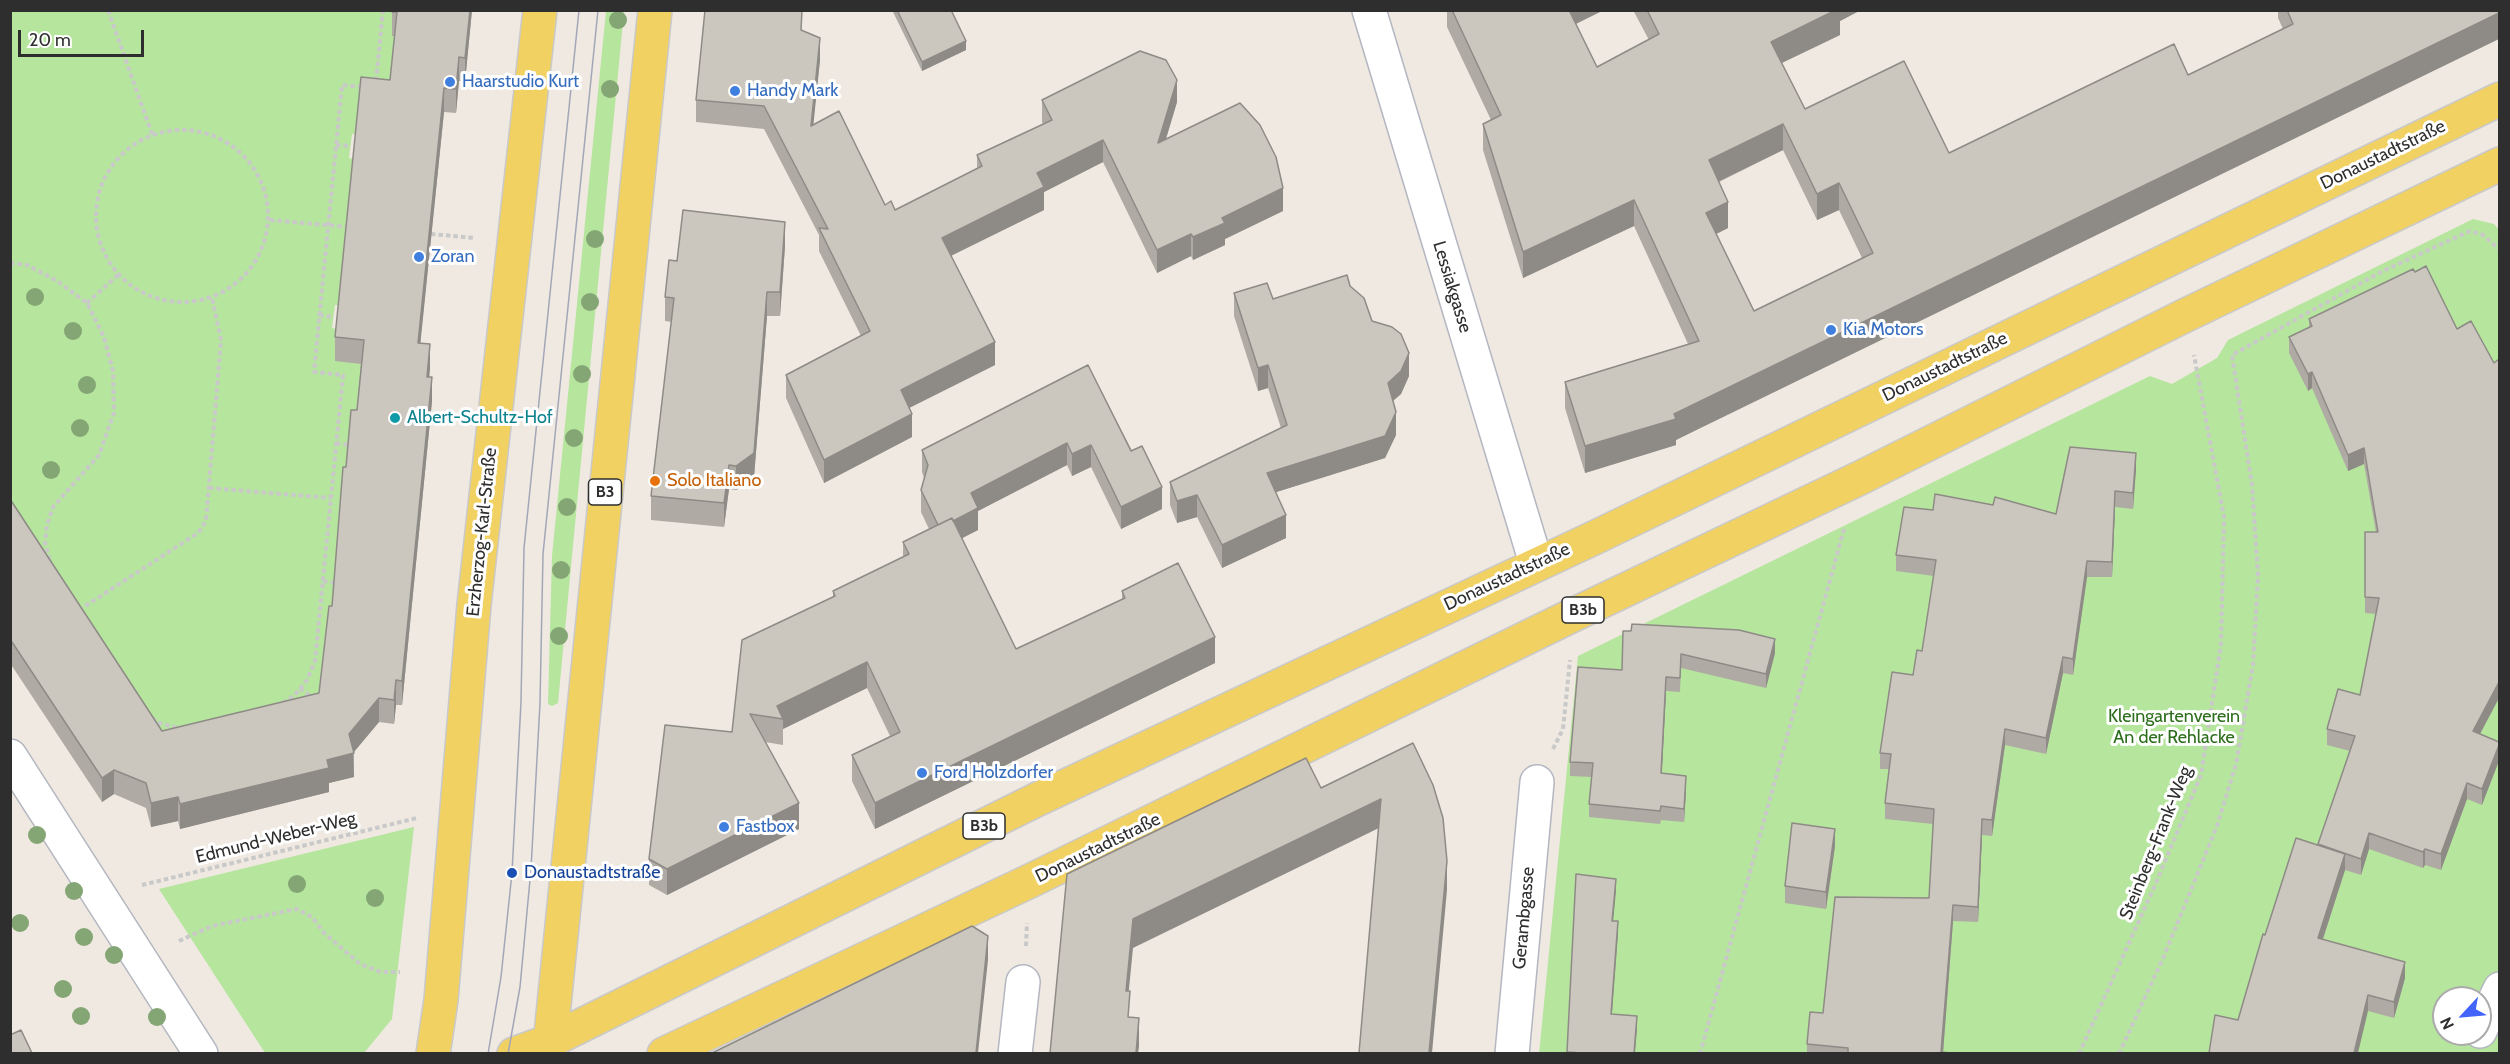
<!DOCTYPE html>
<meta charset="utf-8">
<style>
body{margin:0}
#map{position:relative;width:2510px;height:1064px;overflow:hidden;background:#efe9e1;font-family:Cabin,sans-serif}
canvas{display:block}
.frame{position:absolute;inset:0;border:12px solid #2e2e2e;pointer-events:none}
.north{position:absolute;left:2432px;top:986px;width:60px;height:60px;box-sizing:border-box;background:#fff;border:2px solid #ababab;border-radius:50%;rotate:244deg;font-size:16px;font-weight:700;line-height:24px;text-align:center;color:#2e2e2e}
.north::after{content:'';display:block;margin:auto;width:21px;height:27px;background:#4264fb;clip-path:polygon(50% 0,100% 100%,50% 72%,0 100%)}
.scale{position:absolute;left:18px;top:30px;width:126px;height:27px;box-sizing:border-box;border:3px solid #2e2e2e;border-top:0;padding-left:8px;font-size:18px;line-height:21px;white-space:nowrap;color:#2e2e2e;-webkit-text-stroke:4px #fff;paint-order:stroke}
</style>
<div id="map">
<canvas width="2510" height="1064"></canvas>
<div class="frame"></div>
<div class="north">N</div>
<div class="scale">20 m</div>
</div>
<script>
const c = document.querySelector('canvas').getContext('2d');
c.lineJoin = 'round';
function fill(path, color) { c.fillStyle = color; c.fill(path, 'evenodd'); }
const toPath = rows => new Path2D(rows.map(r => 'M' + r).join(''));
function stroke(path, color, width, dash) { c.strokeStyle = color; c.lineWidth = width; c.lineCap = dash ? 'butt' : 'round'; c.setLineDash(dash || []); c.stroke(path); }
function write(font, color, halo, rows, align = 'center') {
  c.font = font + ' Cabin,sans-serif'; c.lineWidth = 6; c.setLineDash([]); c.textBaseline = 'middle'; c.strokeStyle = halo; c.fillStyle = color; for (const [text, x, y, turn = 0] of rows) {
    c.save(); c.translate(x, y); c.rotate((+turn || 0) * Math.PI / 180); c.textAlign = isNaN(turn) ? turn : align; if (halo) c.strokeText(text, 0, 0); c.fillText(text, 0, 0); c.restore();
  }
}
const green = toPath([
 [10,11,400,11,392,36,397,36,390,104,358,135,352,134,349,158,356,159,340,305,335,305,332,328,338,329,364,364,329,699,156,757,10,523],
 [606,11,624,11,558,703,552,706,548,704,552,556],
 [2473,219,2494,224,2500,231,2499,1053,1539,1054,1578,656,2150,376,2172,384,2217,358,2228,340],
 [2444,998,2480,998,2480,1034,2444,1034],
 [414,827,392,1019,364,1053,265,1053,159,889]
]);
const path = toPath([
 [108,10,152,134],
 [376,81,383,10],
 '96 216a86 86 0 1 1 172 0a86 86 0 1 1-172 0Z',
 [336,145,351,146],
 [270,220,348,227],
 [431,234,475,238],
 [10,263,27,265,57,281,87,303,104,337,113,371,114,413,99,455,53,507,47,525,45,543,50,561],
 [87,303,118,275],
 [319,315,333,317],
 [336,443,350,445],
 [209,488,331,498],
 [323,581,336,583],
 [79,610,198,533,206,521,221,340,212,298],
 [300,688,311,697],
 [283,703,295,695,307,680,315,661,343,375,314,372,342,85,363,87],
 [152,718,159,723,178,728],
 [1553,749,1563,729,1570,660],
 [142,885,417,818],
 [179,941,212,926,297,909,312,917,324,933,360,964,381,972,400,972],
 [1026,946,1027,923],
 [1700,1054,1844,529],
 [2079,1054,2156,883,2201,775,2221,644,2224,517,2194,355],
 [2119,1054,2164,956,2217,826,2236,764,2253,665,2258,576,2252,485,2232,355,2383,271,2470,231,2483,235,2500,250]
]);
const minor = toPath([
 [1369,10,1536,563],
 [10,756,201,1054],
 [2480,1031,2500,989],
 [1015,1054,1023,982],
 [1512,1054,1537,782]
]);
const major = toPath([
 [433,1054,441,1000,474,605,540,10],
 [514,1054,550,1041,1036,800,1596,537,2500,99],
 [549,1054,655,10],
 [664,1054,1030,881,1575,614,1860,478,2184,316,2500,164]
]);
const tram = toPath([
 [488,1054,501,977,512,873,521,702,524,548,579,10],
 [508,1054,520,987,531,869,540,703,543,554,598,10]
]);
const trees = [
 [618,20],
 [610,89],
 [595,239],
 [35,297],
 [590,302],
 [73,331],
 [582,374],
 [87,385],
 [80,428],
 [574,438],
 [51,470],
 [567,507],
 [561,570],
 [559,636],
 [37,835],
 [297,884],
 [74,891],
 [375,898],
 [20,923],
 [84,937],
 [114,955],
 [63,989],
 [81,1016],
 [157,1017]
];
const wall = toPath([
 [392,10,472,10,465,82,459,81,456,113,444,112,420,343,430,368,429,377,432,401,402,705,396,705,394,724,379,722,354,752,354,777,329,783,329,792,180,829,178,821,151,827,146,808,114,794,102,802,10,663,10,499,162,731,319,693,332,606,346,467,357,410,361,364,335,361,335,337,390,80,395,36,392,36],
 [892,10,951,10,966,50,922,71],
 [1447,10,1604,10,1576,24,1597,67,1649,40,1633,10,1861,10,1840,21,1840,35,1782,63,1805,109,1949,153,2188,75,2283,29,2278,18,2278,10,2499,10,1676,440,1676,445,1585,473,1565,408,1565,382,1688,344,1634,226,1523,278,1483,150,1483,124,1491,120,1447,27],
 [1783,150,1817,220,1839,210,1862,258,1754,311,1716,234,1728,228,1719,182],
 [802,30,820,60,813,124,885,205,895,210,977,169,977,155,1043,124,1042,122,1042,100,1177,102,1166,139,1283,211,1225,239,1225,245,1193,260,1191,256,1157,273,1103,162,1044,192,1044,210,951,256,995,365,909,408,912,437,824,483,786,398,786,375,861,336,819,251,819,235,764,129,696,122,696,100],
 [785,246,780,316,767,316,754,477,736,490,729,489,724,527,651,520,651,496,672,322,665,321,665,297,677,261],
 [1350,286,1372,321,1409,376,1401,394,1393,401,1396,435,1385,458,1276,492,1286,538,1222,568,1197,517,1177,523,1170,505,1170,482,1281,428,1268,388,1258,391,1234,316,1234,293,1273,299],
 [2309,319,2499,698,2480,734,2499,742,2482,805,2467,799,2441,870,2425,865,2423,868,2369,849,2361,875,2345,870,2323,939,2405,978,2394,1018,2368,1011,2238,1020,2265,935,2318,846,2350,751,2327,745,2327,729,2360,695,2376,614,2365,613,2365,532,2376,532,2364,464,2348,471,2312,388,2308,391,2289,353,2289,337,2309,327],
 [1088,365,1162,509,1121,529,1091,467,1072,476,1067,465,978,511,978,530,962,538,1016,649,1122,599,1122,591,1215,663,875,829,852,781,852,755,890,736,867,688,783,729,783,745,765,742,799,829,667,895,649,885,649,859,732,732,833,597,833,591,903,557,903,542,929,529,921,512,921,490,924,478,922,472,922,450],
 [2136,469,2133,509,2115,507,2112,577,2087,577,2073,675,2063,673,2046,754,2005,745,1992,836,1982,835,1978,922,1953,921,1943,1052,1951,1053,1807,1053,1807,1044,1823,1013,1929,898,1933,824,1885,819,1885,803,1889,769,1880,769,1880,753,1922,651,1934,576,1896,571,1896,555,1933,510,1993,505,2056,514],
 [1631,631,1775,653,1766,688,1681,668,1680,692,1666,691,1662,773,1686,790,1684,822,1661,820,1660,824,1589,817,1589,804,1592,777,1570,776,1570,762,1622,670],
 [1835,846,1826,909,1785,903,1785,886]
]);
const shadedWall = toPath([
 [470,10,472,10,465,82,465,58],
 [1565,10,1604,10,1565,29],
 [1835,10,1861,10,1840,21,1840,35,1771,68,1771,42],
 [2499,13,2499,39,1676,440,1676,445,1585,473,1585,446,1674,414],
 [820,38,820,60,811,148,811,126],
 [966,41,966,50,922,71,922,62],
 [459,57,459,81,456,113,456,89],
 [1177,80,1177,102,1158,165,1158,143],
 [444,88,444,112,418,367,418,343],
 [1783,124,1783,150,1709,186,1709,160],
 [1103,140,1103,162,1044,192,1044,210,942,260,942,238,1037,173],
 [1839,183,1839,210,1817,220,1817,194],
 [1283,188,1283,211,1225,239,1225,245,1193,260,1193,237,1222,218],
 [1634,200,1634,226,1523,278,1523,252],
 [1728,202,1728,228,1706,239,1706,213],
 [785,222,785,246,780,316,780,292],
 [1191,234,1191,256,1157,273,1157,250],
 [767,292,767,316,754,477,736,490,736,466],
 [995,342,995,365,901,412,901,390],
 [430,344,430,368,427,401,427,377],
 [1409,353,1409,376,1401,394,1388,405,1388,383],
 [1268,365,1268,388,1258,391,1258,368],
 [2312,372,2312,388,2308,391,2308,374],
 [432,377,432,401,402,705,402,681],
 [1396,412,1396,435,1385,458,1267,495,1267,473],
 [912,414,912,437,824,483,824,460],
 [1067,443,1067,465,978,511,978,530,939,550,939,528,971,493],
 [1091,445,1091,467,1072,476,1072,454],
 [2364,448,2364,464,2348,471,2348,455],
 [2136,453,2136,469,2133,509,2133,493],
 [729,465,729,489,724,527,724,503],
 [1162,487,1162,509,1121,529,1121,507],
 [2115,491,2115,507,2112,577,2112,562],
 [1197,495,1197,517,1177,523,1177,501],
 [1286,515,1286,538,1222,568,1222,545],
 [2087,561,2087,577,2073,675,2073,659],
 [1215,637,1215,663,875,829,875,803],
 [1775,639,1775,653,1766,688,1766,674],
 [2063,657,2063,673,2046,754,2046,738],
 [867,662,867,688,783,729,783,719,777,706],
 [1666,677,1666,691,1661,787,1661,773],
 [396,680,396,705,394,724,394,700],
 [2499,682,2499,698,2473,747,2473,731],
 [379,698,379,722,353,753,354,777,329,783,329,792,180,829,180,804,327,760],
 [2005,729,2005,745,1992,836,1992,820],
 [2499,745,2499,761,2482,805,2482,789],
 [114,770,114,794,102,802,102,778],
 [1686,776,1686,790,1684,822,1684,809],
 [2467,783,2467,799,2441,870,2441,854],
 [178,797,178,821,151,827,151,803],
 [1381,799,1381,827,1133,948,1126,1019,1126,991,1133,919],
 [799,803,799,829,667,895,667,869],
 [1982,819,1982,835,1978,922,1978,907],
 [1835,829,1835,846,1826,909,1826,892],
 [2369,833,2369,849,2361,875,2361,859],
 [2425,849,2425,865,2423,868,2423,852],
 [2345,854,2345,870,2318,954,2318,938],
 [1447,861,1447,890,1432,1053,1429,1053],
 [1616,879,1616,891,1612,933,1612,921],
 [1953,905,1953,921,1943,1053,1941,1053],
 [1618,921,1618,934,1611,1027,1611,1014],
 [988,936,988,960,978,1053,976,1053],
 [2405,962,2405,978,2394,1018,2394,1002],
 [2368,995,2368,1011,2358,1053,2354,1053],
 [1637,1016,1637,1029,1635,1053,1634,1053],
 [1139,1018,1139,1047,1138,1053,1136,1053]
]);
const building = toPath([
 [392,10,470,10,465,58,459,57,456,89,444,88,418,343,430,344,427,377,432,377,402,681,396,680,394,700,379,698,349,734,354,753,327,760,329,768,180,804,178,797,151,803,146,783,114,770,102,778,10,639,10,499,162,731,319,693,329,606,332,606,343,467,346,467,351,410,357,410,364,340,335,337,361,77,390,80,397,12,392,12,392,10],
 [705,10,802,10,801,30,820,38,811,126,839,111,885,205,891,201,895,210,982,166,977,155,1052,120,1042,100,1140,51,1166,60,1177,80,1158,143,1240,103,1260,125,1276,157,1283,188,1222,218,1225,223,1193,237,1191,234,1157,250,1103,140,1037,173,1044,187,942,238,995,342,901,390,912,414,824,460,786,375,870,331,819,228,828,229,764,106,696,100,705,10],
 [897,10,951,10,966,41,922,62,897,10],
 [1452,10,1569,10,1597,67,1659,34,1647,10,1836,10,1771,42,1805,109,1904,61,1949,153,2174,44,2188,75,2293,24,2287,10,2499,10,2499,13,1674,414,1676,419,1585,446,1565,382,1699,341,1634,200,1523,252,1483,124,1501,115,1452,10],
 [1783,124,1817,194,1839,183,1873,253,1754,311,1706,213,1728,202,1709,160,1783,124],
 [683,210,785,222,780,292,767,292,754,453,736,466,729,465,724,503,651,496,674,298,665,297,669,260,677,261,683,210],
 [2426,266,2457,329,2471,321,2494,363,2499,359,2499,682,2473,731,2499,742,2499,745,2482,789,2467,783,2441,854,2425,849,2423,852,2369,833,2361,859,2318,844,2355,736,2327,729,2338,689,2360,695,2379,598,2365,597,2365,532,2378,532,2364,448,2348,455,2312,372,2308,374,2289,337,2312,326,2309,319,2413,269,2415,272,2426,266],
 [1347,275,1350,286,1364,298,1372,321,1392,327,1401,334,1409,353,1401,371,1388,383,1396,412,1385,436,1267,473,1286,515,1222,545,1197,495,1177,501,1170,482,1287,425,1268,365,1258,368,1234,293,1267,283,1273,299,1347,275],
 [1088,365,1131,451,1142,446,1162,487,1121,507,1091,445,1072,454,1067,443,971,493,978,508,953,521,952,518,938,525,921,490,928,465,922,450,1088,365],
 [2070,447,2136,453,2133,493,2115,491,2112,562,2087,561,2073,659,2063,657,2046,738,2005,729,1992,820,1982,819,1978,907,1953,905,1941,1052,1951,1053,1848,1053,1848,1048,1807,1044,1810,1012,1823,1013,1835,897,1929,898,1934,809,1885,803,1891,754,1880,753,1892,672,1913,675,1917,650,1922,651,1936,560,1896,555,1904,507,1933,510,1935,494,1993,505,1995,497,2056,514,2070,447],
 [952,518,1016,649,1125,598,1122,591,1178,563,1215,637,875,803,852,755,900,732,867,662,777,706,783,719,750,714,799,803,667,869,649,859,665,725,732,732,742,640,835,596,833,591,909,554,903,542,952,518],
 [1632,624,1739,630,1775,639,1766,674,1681,654,1680,678,1666,677,1661,773,1686,776,1684,809,1661,806,1660,811,1589,804,1593,763,1570,762,1578,667,1622,670,1623,631,1631,631,1632,624],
 [1413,743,1433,785,1443,818,1447,861,1429,1053,1359,1053,1381,799,1133,919,1126,991,1130,991,1128,1017,1139,1018,1136,1053,1050,1053,1067,874,1306,758,1321,788,1413,743],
 [1792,823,1835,829,1826,892,1785,886,1792,823],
 [2296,838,2345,854,2318,938,2405,962,2394,1002,2368,995,2354,1053,2209,1053,2215,1015,2238,1020,2263,934,2265,935,2296,838],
 [1576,874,1616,879,1612,921,1618,921,1611,1014,1637,1016,1634,1053,1582,1053,1567,1052,1576,874],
 [972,926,988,936,976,1053,712,1053,972,926],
 [21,1030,32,1053,10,1053,10,1035,21,1030]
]);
const markers = [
 [450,82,6,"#3f7fe0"],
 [735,91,6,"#3f7fe0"],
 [419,257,6,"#3f7fe0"],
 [1831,330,6,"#3f7fe0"],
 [395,418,6,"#0f9aa8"],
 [655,481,6,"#e8710a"],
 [922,773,6,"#3f7fe0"],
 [724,827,6,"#3f7fe0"],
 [512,873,6,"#1a4fb4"]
];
const shields = [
 [605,492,33],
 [1583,610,42],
 [984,826,42]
];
const shieldNames = [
 ["B3",605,492],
 ["B3b",1583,610],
 ["B3b",984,826]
];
const shopNames = [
 ["Haarstudio Kurt",462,82],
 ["Handy Mark",747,91],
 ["Zoran",431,257],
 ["Kia Motors",1843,330],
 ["Ford Holzdorfer",934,773],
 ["Fastbox",736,827]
];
const streetNames = [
 ["Donaustadtstraße",2383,155,-26],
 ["Lessiakgasse",1452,287,73],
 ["Donaustadtstraße",1945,367,-26],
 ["Erzherzog-Karl-Straße",482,532,-84],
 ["Donaustadtstraße",1507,577,-25],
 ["Edmund-Weber-Weg",276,838,-14],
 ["Steinberg-Frank-Weg",2156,843,-68],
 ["Donaustadtstraße",1098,848,-26],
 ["Gerambgasse",1524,918,-85]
];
const cultureNames = [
 ["Albert-Schultz-Hof",407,418]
];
const foodNames = [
 ["Solo Italiano",667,481]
];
const parkNames = [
 ["Kleingartenverein",2174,717],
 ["An der Rehlacke",2174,738]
];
const transitNames = [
 ["Donaustadtstraße",524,873]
];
fill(green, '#b6e59e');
stroke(minor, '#b4b7c1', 36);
stroke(major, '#c9c9c9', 36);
stroke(path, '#c9c9c9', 4, [4.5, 3]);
stroke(minor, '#fff', 33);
stroke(major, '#f2d163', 33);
stroke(tram, '#a3a6b8', 1.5);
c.fillStyle = '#84a574';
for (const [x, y] of trees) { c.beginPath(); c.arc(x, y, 9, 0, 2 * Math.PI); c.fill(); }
fill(wall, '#afaba4');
fill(shadedWall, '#8e8b86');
fill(building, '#cbc7bf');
stroke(building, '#8e8b86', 1.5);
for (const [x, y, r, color] of markers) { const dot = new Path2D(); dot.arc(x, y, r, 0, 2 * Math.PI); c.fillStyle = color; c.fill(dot); stroke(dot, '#fff', 2); }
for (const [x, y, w] of shields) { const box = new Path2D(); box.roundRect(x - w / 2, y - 13, w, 26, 4.5); c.fillStyle = '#fff'; c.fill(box); stroke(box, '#2e2e2e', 1.5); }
write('bold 16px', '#2e2e2e', null, shieldNames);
write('18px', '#366cbe', '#fff', shopNames, 'left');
write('18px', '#2e2e2e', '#fff', streetNames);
write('18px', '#0d838f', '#fff', cultureNames, 'left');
write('18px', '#c56008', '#fff', foodNames, 'left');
write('18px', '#2c6e1b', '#fff', parkNames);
write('18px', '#164399', '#fff', transitNames, 'left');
</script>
